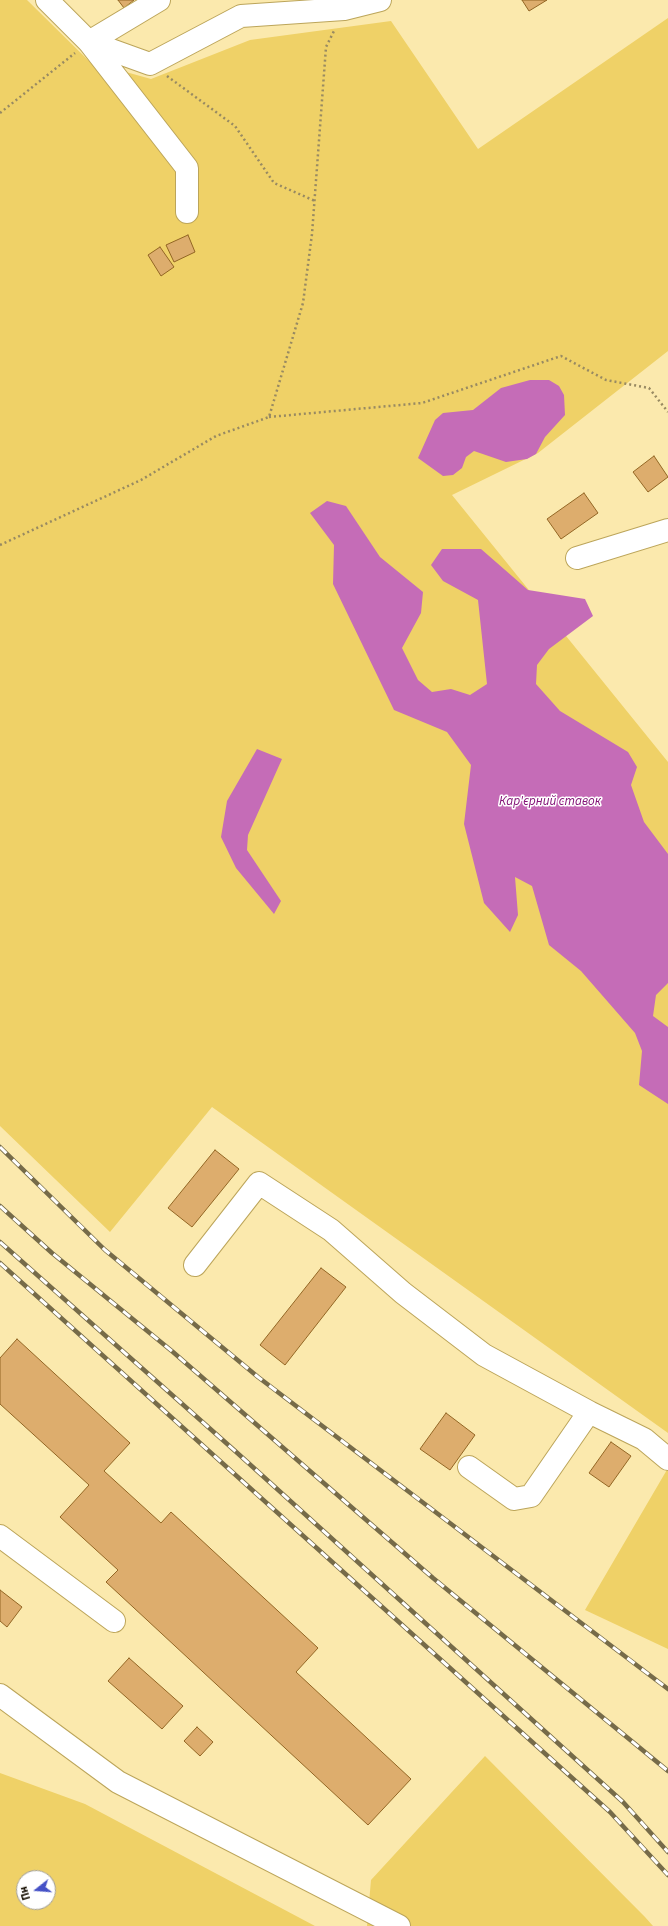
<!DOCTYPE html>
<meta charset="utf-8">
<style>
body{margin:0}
#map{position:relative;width:668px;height:1926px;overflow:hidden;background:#fbe9ad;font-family:"Source Sans 3",sans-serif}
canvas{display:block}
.north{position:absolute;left:16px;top:1870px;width:40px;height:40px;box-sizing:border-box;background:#fff;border:1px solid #a19f99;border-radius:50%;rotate:253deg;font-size:11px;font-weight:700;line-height:16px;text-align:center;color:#150e00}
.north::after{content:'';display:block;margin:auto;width:14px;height:18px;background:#4551c6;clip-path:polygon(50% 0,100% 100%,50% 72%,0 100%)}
</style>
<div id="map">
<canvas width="668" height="1926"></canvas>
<div class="north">Пн</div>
</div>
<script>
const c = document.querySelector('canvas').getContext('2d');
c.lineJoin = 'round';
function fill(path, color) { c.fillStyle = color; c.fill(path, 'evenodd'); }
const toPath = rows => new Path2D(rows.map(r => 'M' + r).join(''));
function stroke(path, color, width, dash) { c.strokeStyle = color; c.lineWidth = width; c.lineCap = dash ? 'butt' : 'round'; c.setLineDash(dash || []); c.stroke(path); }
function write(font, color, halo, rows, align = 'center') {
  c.font = font + ' "Source Sans 3",sans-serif'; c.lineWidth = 3; c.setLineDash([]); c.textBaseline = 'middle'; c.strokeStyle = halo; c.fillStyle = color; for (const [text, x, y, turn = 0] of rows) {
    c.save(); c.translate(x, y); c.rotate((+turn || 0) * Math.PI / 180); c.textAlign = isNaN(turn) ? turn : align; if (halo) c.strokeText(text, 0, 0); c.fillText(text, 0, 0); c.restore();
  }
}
const green = toPath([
 [0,0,27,0,90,62,151,79,250,40,391,21,478,149,668,18,668,351,538,453,452,495,668,762,668,1433,212,1107,110,1232,0,1126],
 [668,1468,668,1649,585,1610],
 [485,1756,645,1917,653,1926,367,1926,371,1880],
 [0,1773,85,1804,315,1926,0,1926],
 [24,1878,48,1878,48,1902,24,1902]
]);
const water = toPath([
 [530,380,549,380,559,386,564,395,565,415,545,437,536,454,527,459,506,462,474,451,466,457,462,468,453,475,443,476,418,458,435,420,443,413,473,410,501,388],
 [327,501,346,506,380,557,423,592,421,613,402,648,418,680,432,692,451,689,470,695,487,684,478,600,443,581,431,565,442,549,481,549,528,590,585,599,593,616,549,649,537,665,536,684,560,711,628,752,637,767,631,785,644,822,668,854,668,983,656,995,653,1016,668,1027,668,1104,639,1085,642,1051,635,1033,581,971,549,945,532,886,515,877,518,915,510,932,484,903,464,824,471,765,447,732,394,710,333,584,334,545,310,513],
 [257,749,282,759,248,835,247,850,281,901,274,914,236,868,221,837,227,801]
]);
const building = toPath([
 [118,0,134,0,124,8,118,0],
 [522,0,547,0,529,11,522,0],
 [188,235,195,252,174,262,166,245,188,235],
 [160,247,174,267,161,276,148,255,160,247],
 [654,456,668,477,648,492,633,472,654,456],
 [584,493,598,513,561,539,547,519,584,493],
 [215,1150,239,1169,192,1227,168,1208,215,1150],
 [321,1268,346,1287,285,1365,260,1345,321,1268],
 [17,1339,130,1443,104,1471,161,1523,171,1512,318,1648,296,1672,411,1779,368,1825,106,1582,118,1570,60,1517,89,1485,0,1404,0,1358,17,1339],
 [446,1413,475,1435,450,1470,420,1449,446,1413],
 [611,1442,631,1456,609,1487,589,1473,611,1442],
 [0,1590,22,1607,7,1627,0,1621,0,1590],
 [129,1658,183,1706,162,1729,108,1681,129,1658],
 [197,1727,213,1742,200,1756,184,1741,197,1727]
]);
const path = toPath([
 [167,76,235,126,274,183,315,201],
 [0,113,75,53],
 [269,417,422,403,561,356,606,380,649,388,668,412],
 [0,545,141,480,216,436,269,417,303,303,312,234,326,47,335,29]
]);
const minor = toPath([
 [47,0,89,42,187,168,187,212],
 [89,42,150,64,241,16,344,9,380,0],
 [89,42,159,0],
 [577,558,668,530],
 [195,1265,259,1183,331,1230,403,1293,484,1355,589,1412],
 [469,1467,514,1499,531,1496,589,1412,644,1439,668,1459],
 [0,1536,114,1621],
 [0,1695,118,1782,399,1926]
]);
const rail = toPath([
 [0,1147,105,1250,258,1377,668,1689],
 [0,1206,52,1253,173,1352,433,1578,668,1771],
 [0,1242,234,1450,623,1802,668,1852],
 [0,1263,610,1812,668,1875]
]);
const waterNames = [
 ["Кар'єрний ставок",550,802]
];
fill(green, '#efd167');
fill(water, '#c56cb7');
fill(building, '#ddad6d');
stroke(building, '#936624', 1);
stroke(minor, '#bca55a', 24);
stroke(path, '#988a62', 2.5, [2, 3]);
stroke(minor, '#fff', 22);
stroke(rail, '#766b49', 4.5);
stroke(rail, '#fff', 3, [9]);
write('italic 13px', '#841578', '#fff', waterNames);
</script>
